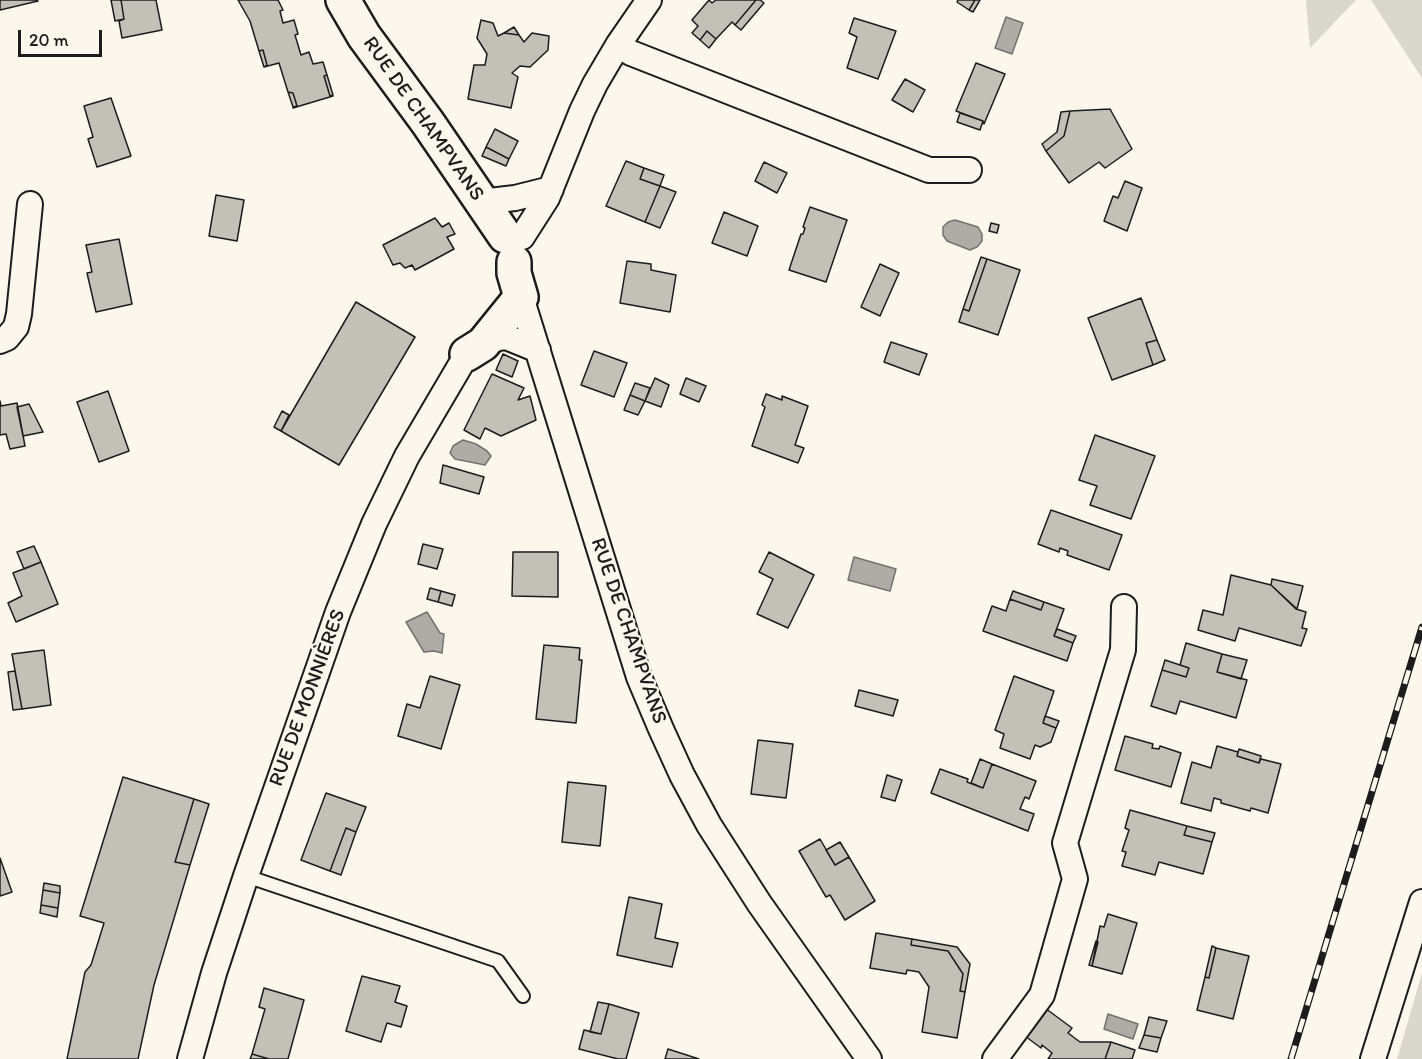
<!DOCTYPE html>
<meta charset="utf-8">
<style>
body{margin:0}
#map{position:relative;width:1422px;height:1059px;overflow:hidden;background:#fbf7ec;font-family:Itim,sans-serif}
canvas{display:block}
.scale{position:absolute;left:18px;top:30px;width:84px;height:27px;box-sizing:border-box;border:3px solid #1c1c1c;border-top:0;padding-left:8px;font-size:18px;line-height:21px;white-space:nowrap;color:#1c1c1c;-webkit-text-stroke:4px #fbf7ec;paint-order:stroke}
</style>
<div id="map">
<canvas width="1422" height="1059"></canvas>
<div class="scale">20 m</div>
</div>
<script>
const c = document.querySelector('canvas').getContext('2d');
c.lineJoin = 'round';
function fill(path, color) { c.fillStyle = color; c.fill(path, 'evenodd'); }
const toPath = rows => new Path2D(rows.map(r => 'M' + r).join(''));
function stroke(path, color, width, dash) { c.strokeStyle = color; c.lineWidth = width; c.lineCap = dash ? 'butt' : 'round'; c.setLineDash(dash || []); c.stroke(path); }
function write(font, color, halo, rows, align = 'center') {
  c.font = font + ' Itim,sans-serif'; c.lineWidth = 4.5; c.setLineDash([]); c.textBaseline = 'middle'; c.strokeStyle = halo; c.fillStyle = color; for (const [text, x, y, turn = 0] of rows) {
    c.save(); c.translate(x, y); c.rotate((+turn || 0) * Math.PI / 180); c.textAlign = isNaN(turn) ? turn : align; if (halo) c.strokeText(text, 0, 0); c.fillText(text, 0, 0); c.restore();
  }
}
const green = toPath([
 [1306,0,1356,0,1310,48],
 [1371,0,1422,0,1422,78],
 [1422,973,1422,1059,1397,1059]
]);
const water = toPath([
 [1006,17,1023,23,1012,54,995,48,1006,17],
 [955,220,978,227,982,234,982,241,977,247,970,250,947,241,943,235,943,227,948,222,955,220],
 [463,440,476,444,487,451,491,456,485,465,455,459,450,453,453,446,463,440],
 [854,557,896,569,890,591,848,580,854,557],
 [427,612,440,633,444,634,442,653,434,651,424,652,406,622,427,612],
 [1108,1014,1138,1024,1133,1039,1104,1029,1108,1014]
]);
const building = toPath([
 [0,0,37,0,38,1,0,10,0,0],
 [111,0,121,0,124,19,115,21,111,0],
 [121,0,156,0,162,30,122,38,119,21,124,19,121,0],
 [238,0,278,0,283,10,280,11,283,23,294,20,298,34,295,35,301,55,309,52,313,64,323,62,327,75,324,76,330,96,333,96,293,108,297,106,293,93,288,92,279,63,264,67,267,65,263,50,259,51,250,21,238,0],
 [709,0,712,3,716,0,756,0,735,25,732,22,716,39,707,31,700,40,692,33,698,26,692,20,709,0],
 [756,0,760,0,764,3,741,30,735,25,756,0],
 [958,0,975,0,969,10,957,2,958,0],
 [975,0,980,0,973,12,969,10,975,0],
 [854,18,896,31,878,79,847,68,857,37,849,33,854,18],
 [481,20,493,23,498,36,504,33,519,35,524,42,532,33,549,36,548,50,530,67,520,66,512,73,518,77,511,108,468,99,474,65,485,65,487,54,477,38,481,20],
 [514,27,519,35,504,33,514,27],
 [707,31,716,39,709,48,700,40,707,31],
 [263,50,267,65,264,67,259,51,263,50],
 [976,63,1005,74,984,124,983,121,956,111,976,63],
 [327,75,333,95,330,96,324,76,327,75],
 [905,79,925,90,913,112,892,100,905,79],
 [288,92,293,93,297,106,293,107,288,92],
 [111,98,131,156,97,167,88,139,93,137,84,106,111,98],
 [1110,109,1132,149,1105,168,1099,162,1069,183,1046,151,1064,136,1070,111,1110,109],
 [1070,111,1064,136,1046,151,1042,144,1057,132,1061,112,1070,111],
 [960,113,983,121,980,130,957,122,960,113],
 [495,129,518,141,509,159,486,147,495,129],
 [486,147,509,159,506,166,482,156,486,147],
 [626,161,644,168,640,179,660,186,645,222,606,206,626,161],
 [764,162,787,173,777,193,755,181,764,162],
 [644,168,664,175,660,186,640,179,644,168],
 [1125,181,1142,188,1127,231,1104,221,1113,196,1118,198,1125,181],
 [660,186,676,192,660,228,645,222,660,186],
 [216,195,244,200,237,241,209,236,216,195],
 [810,207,847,220,826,282,789,270,801,234,803,234,805,228,803,227,810,207],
 [724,212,758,226,747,256,712,243,724,212],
 [435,218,442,227,449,223,455,234,447,237,454,249,415,270,412,265,405,268,400,263,393,265,383,245,435,218],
 [991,223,999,225,997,233,989,231,991,223],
 [119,239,132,304,96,312,87,273,92,272,86,245,119,239],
 [981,257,987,259,969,311,963,309,981,257],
 [987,259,1020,270,998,335,959,322,963,309,969,311,987,259],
 [627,261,651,264,651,270,676,275,670,312,620,303,627,261],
 [880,264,899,273,880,316,861,307,880,264],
 [1141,298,1157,340,1146,343,1153,365,1112,380,1088,318,1141,298],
 [356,302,415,337,339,465,281,431,356,302],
 [1157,340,1165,360,1153,365,1146,343,1157,340],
 [891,342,927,354,919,375,884,362,891,342],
 [594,351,627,363,614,397,581,385,594,351],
 [503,354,518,361,512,377,496,370,503,354],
 [492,374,524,388,518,400,530,396,536,420,501,436,485,428,480,439,464,430,492,374],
 [655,378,669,385,661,407,645,401,655,378],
 [686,378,706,386,699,402,680,394,686,378],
 [635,383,650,388,645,401,630,395,635,383],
 [108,391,129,451,99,462,77,402,108,391],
 [766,394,782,400,782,396,808,406,795,445,804,448,798,463,752,446,765,407,762,405,766,394],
 [630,395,645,401,638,415,624,410,630,395],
 [0,401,1,406,17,403,25,446,10,449,6,434,0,435,0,401],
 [29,404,43,432,23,436,17,407,29,404],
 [282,411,289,415,281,431,274,427,282,411],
 [1095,435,1155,456,1131,519,1090,505,1097,486,1079,480,1095,435],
 [443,465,484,477,479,494,440,483,443,465],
 [1051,510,1122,535,1109,570,1067,555,1068,551,1060,548,1059,552,1038,544,1051,510],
 [423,544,443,549,437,569,418,564,423,544],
 [34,546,41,562,24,569,17,552,34,546],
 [513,552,558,552,558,597,512,596,513,552],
 [769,552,814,575,788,628,757,614,773,579,759,572,769,552],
 [41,562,58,604,16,622,8,603,22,596,13,573,41,562],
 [1231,575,1271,585,1296,609,1306,612,1302,628,1307,629,1301,646,1239,628,1235,641,1198,630,1203,610,1223,615,1231,575],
 [1272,579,1303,586,1297,609,1271,585,1272,579],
 [430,588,441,591,438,602,427,599,430,588],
 [441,591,455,595,452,606,438,602,441,591],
 [1013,591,1044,602,1041,610,1010,599,1013,591],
 [1010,599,1041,610,1044,602,1064,609,1054,636,1073,643,1067,661,983,631,992,606,1006,611,1010,599],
 [1057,629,1076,636,1073,643,1054,636,1057,629],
 [1186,643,1222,654,1217,672,1247,680,1236,718,1180,701,1176,714,1151,706,1162,670,1186,677,1189,668,1180,665,1186,643],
 [544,645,580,648,579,660,582,660,576,723,536,719,544,645],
 [44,650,51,705,22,709,12,654,44,650],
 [1222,654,1247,660,1241,679,1217,672,1222,654],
 [1165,660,1189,668,1186,677,1162,670,1165,660],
 [15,671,22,709,13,710,8,672,15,671],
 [430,676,460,685,441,749,398,736,407,704,420,708,430,676],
 [1014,676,1054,691,1043,723,1056,728,1051,742,1040,747,1035,745,1030,759,1000,748,1004,734,995,730,1014,676],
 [859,690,898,700,893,716,855,706,859,690],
 [1045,716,1059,721,1056,728,1043,723,1045,716],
 [1125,736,1153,744,1152,748,1159,749,1160,746,1181,753,1171,787,1115,770,1125,736],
 [758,740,793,744,786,798,751,794,758,740],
 [1217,746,1238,752,1237,756,1259,763,1261,759,1281,764,1268,813,1251,808,1250,811,1221,803,1221,800,1214,798,1211,811,1181,803,1192,762,1211,768,1217,746],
 [1239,749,1261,756,1259,763,1237,756,1239,749],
 [980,759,992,764,983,788,971,783,980,759],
 [992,764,1036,781,1029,799,1025,797,1020,809,1034,814,1028,831,931,793,940,769,968,779,967,782,983,788,992,764],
 [887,775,902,780,895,801,881,797,887,775],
 [123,777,194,799,175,862,190,865,154,985,138,1059,67,1059,85,972,91,965,104,923,80,916,123,777],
 [568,782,606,786,600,846,562,842,568,782],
 [326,793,366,807,356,832,346,828,330,871,301,860,326,793],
 [194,799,209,804,190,865,175,862,194,799],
 [1130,810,1187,826,1184,835,1212,842,1203,874,1159,862,1155,875,1122,866,1126,852,1122,851,1129,830,1125,828,1130,810],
 [1187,826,1215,833,1212,842,1184,835,1187,826],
 [346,828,356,832,341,875,330,871,346,828],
 [820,839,835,865,849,857,875,901,845,920,830,895,826,897,799,851,820,839],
 [840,842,849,857,835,865,826,850,840,842],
 [0,858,12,892,0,896,0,858],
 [44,883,60,886,60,893,43,890,44,883],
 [43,890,60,893,58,908,41,905,43,890],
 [629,897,662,904,655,938,678,943,672,967,617,955,629,897],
 [41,905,58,908,57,917,40,913,41,905],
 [1108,914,1137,923,1122,974,1092,966,1100,926,1104,927,1108,914],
 [876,933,912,939,911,945,948,951,963,974,960,991,965,992,957,1038,922,1032,929,987,919,972,907,970,906,974,870,968,876,933],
 [912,939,957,947,970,964,965,992,960,991,963,974,948,951,911,945,912,939],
 [1096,941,1098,942,1092,966,1089,965,1096,941],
 [1212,946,1216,948,1209,978,1205,977,1212,946],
 [1216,948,1249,956,1233,1019,1197,1010,1205,977,1209,978,1216,948],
 [362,976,400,986,395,1002,407,1006,401,1027,387,1023,381,1042,346,1031,362,976],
 [264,988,304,1000,288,1059,269,1059,252,1054,265,1009,259,1007,264,988],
 [598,1002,609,1004,601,1034,590,1032,598,1002],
 [609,1004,639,1013,626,1059,618,1059,579,1049,584,1030,601,1034,609,1004],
 [1045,1008,1072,1028,1068,1033,1080,1042,1111,1042,1105,1059,1048,1059,1052,1053,1042,1045,1041,1048,1025,1036,1045,1008],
 [1149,1017,1167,1021,1161,1038,1144,1035,1149,1017],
 [1144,1035,1161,1038,1157,1052,1139,1048,1144,1035],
 [1111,1042,1135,1050,1132,1059,1105,1059,1111,1042],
 [668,1049,699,1059,665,1059,668,1049],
 [252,1054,269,1059,250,1059,252,1054]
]);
const lane = toPath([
 [246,876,498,961,523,996]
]);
const street = toPath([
 [618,45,631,53,929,170,969,170],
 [481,202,515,198,551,189],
 [522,237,547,198,582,111,595,84,618,45,649,0],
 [521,297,639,677,661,729,682,775,709,825,759,903,869,1059],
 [0,341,7,338,16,327,19,314,30,204],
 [483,344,498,338,506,337,538,350],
 [190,1059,214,973,246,876,338,612,374,524,407,456,467,354],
 [995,1059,1042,995,1075,879,1065,843,1123,650,1124,607],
 [1373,1059,1422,902]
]);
const secondary = toPath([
 [343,0,364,36,428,123,505,236],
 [467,354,483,344,521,297,514,273,514,262]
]);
const rail = toPath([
 [1291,1059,1422,627]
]);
const streetNames = [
 ["RUE DE CHAMPVANS",423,119,55],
 ["RUE DE CHAMPVANS",628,631,71],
 ["RUE DE MONNIÈRES",308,698,-70]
];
fill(green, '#dad7ce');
fill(water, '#afaca5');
stroke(water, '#74726e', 1.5);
fill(building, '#c3c0b8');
stroke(building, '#1c1c1c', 1.5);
stroke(lane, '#1c1c1c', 16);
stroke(street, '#1c1c1c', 28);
stroke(secondary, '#1c1c1c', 38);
stroke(lane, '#fbf7ec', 12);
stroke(street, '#fbf7ec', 24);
stroke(secondary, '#fbf7ec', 33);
stroke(rail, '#1c1c1c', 7);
stroke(rail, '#fbf7ec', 4.5, [14]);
write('21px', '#1c1c1c', '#fbf7ec', streetNames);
</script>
